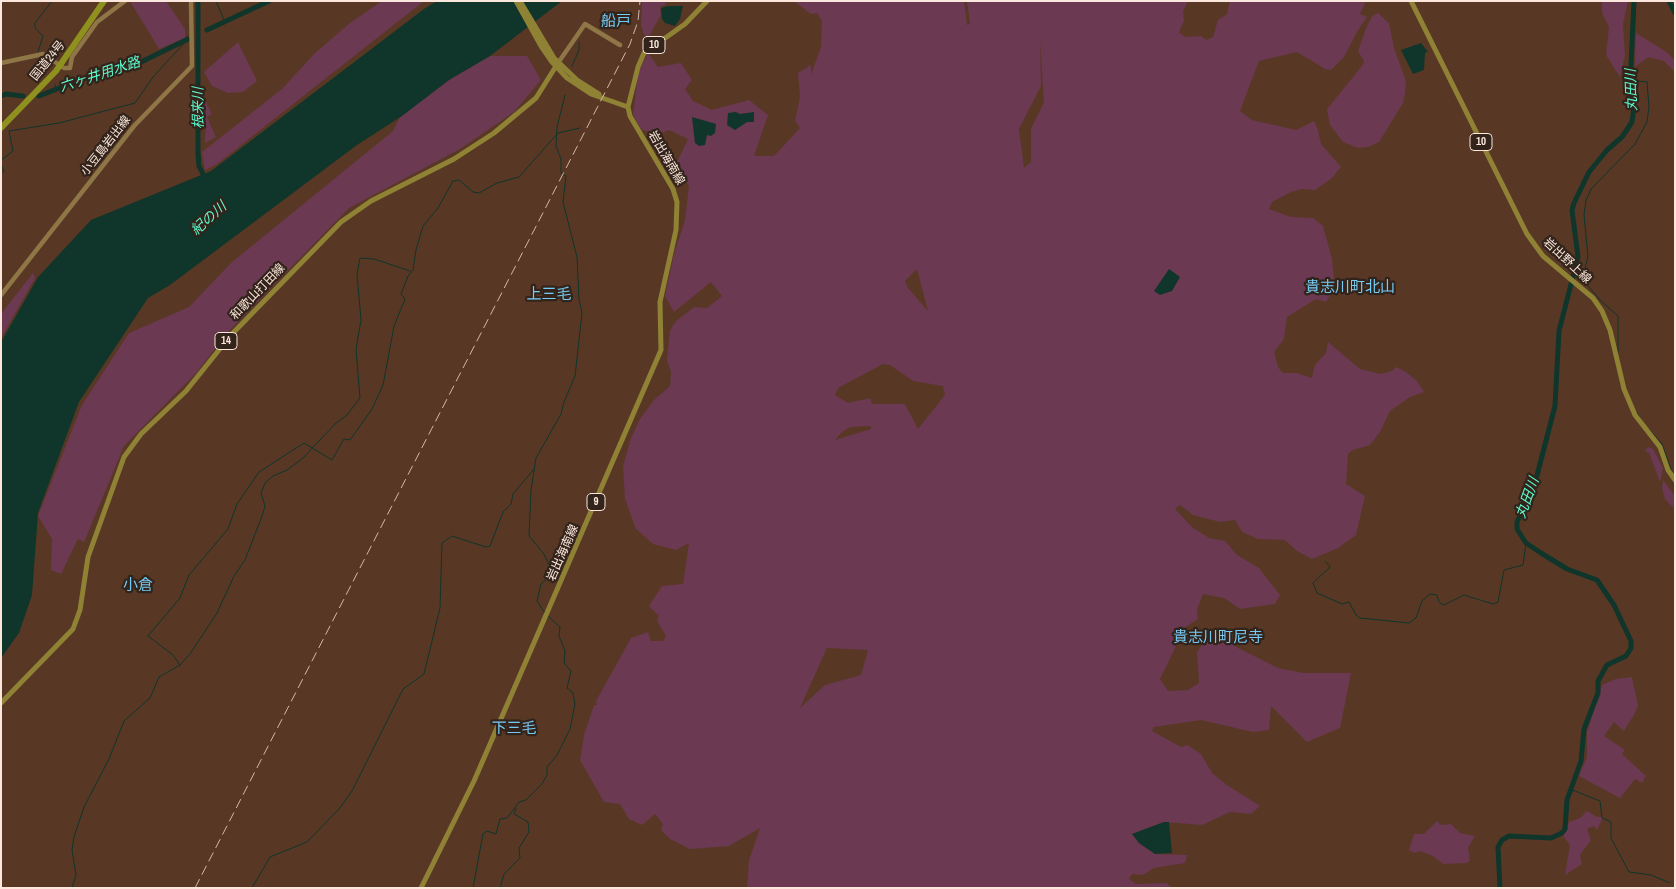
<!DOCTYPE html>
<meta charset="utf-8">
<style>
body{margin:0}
#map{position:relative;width:1676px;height:889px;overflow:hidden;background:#583825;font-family:"Archivo Narrow",sans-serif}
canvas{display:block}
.frame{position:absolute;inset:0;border:2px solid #fbe7db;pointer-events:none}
</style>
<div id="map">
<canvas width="1676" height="889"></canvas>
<div class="frame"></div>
</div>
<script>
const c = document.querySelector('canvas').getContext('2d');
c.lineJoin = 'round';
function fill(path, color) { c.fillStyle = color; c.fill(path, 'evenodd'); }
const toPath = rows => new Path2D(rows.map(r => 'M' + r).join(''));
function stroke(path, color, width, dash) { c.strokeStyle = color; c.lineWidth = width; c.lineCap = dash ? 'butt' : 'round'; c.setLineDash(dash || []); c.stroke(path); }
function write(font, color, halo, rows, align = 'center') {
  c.font = font + ' "Archivo Narrow","Noto Sans JP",sans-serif'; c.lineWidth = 4.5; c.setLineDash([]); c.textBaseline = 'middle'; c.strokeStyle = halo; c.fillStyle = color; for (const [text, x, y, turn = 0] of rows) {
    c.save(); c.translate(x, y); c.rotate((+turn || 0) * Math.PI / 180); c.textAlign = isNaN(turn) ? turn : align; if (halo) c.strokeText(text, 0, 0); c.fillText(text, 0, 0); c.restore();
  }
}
const green = toPath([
 [130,1,166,1,185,29,185,38,159,49],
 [382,1,424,1,217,164,205,170,202,152,282,89,315,53,350,23],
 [642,1,665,1,666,4,660,7,661,15,649,36,644,35,641,25],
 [794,1,964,1,967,25,970,24,967,1,1188,1,1183,11,1184,21,1179,32,1185,37,1201,36,1206,40,1213,37,1218,20,1227,14,1230,1,1366,1,1360,14,1367,17,1358,30,1344,57,1331,70,1325,69,1297,52,1259,61,1240,111,1252,120,1296,130,1314,121,1318,130,1321,144,1341,167,1332,178,1315,190,1302,189,1291,192,1272,202,1269,209,1291,217,1313,218,1323,226,1332,259,1334,278,1332,292,1326,302,1316,299,1287,317,1284,339,1274,352,1278,367,1283,373,1296,373,1312,378,1315,365,1326,353,1328,342,1360,369,1381,374,1392,371,1396,367,1406,372,1416,380,1424,392,1410,397,1390,411,1380,432,1370,445,1353,450,1348,454,1346,484,1365,496,1356,535,1338,548,1312,559,1297,551,1285,540,1258,539,1242,532,1235,520,1220,522,1193,515,1180,505,1175,509,1192,527,1209,538,1225,541,1237,555,1259,568,1280,595,1275,604,1240,609,1224,598,1203,594,1197,609,1198,619,1174,634,1179,640,1160,679,1168,691,1188,690,1199,683,1197,652,1211,632,1218,628,1238,648,1278,668,1303,673,1351,673,1340,728,1307,742,1271,706,1269,730,1253,732,1201,720,1154,727,1152,731,1181,747,1187,745,1201,754,1212,773,1227,785,1260,806,1251,814,1230,812,1202,825,1164,822,1132,834,1139,843,1155,854,1187,855,1185,863,1154,868,1143,875,1132,874,1129,879,1136,884,1167,883,1171,888,747,888,749,860,760,828,729,846,690,849,670,839,661,830,663,824,655,814,642,825,629,819,620,804,604,802,580,760,584,735,594,705,597,705,596,701,631,638,648,632,651,641,663,641,666,636,657,621,659,616,649,606,662,586,683,584,689,543,676,550,653,544,636,529,625,499,623,466,631,438,640,419,654,400,670,386,671,372,667,360,670,331,675,322,694,307,707,308,722,296,711,282,674,312,665,296,674,254,685,220,689,186,675,166,688,139,669,130,659,134,642,130,633,115,638,73,648,53,658,67,681,63,692,80,685,89,693,101,712,110,749,100,768,115,754,156,774,156,800,128,795,121,800,97,798,73,811,65,811,75,821,47,822,21,817,13,811,14],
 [1040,41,1044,102,1031,129,1031,162,1024,168,1019,129,1041,86],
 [917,269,928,311,908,288,905,281],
 [883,364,890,365,913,381,943,386,945,395,918,429,905,404,872,404,870,398,848,403,835,395,838,388],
 [871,426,871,429,835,440,841,433,850,427],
 [827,648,868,650,861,675,825,685,800,708],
 [1602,1,1628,1,1623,24,1625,56,1620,77,1606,55,1609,27,1602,13],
 [1378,13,1389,23,1394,48,1406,81,1405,94,1403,103,1379,142,1368,147,1358,148,1343,142,1330,125,1327,109,1362,66,1364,61,1358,51,1367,26,1372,16],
 [1636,33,1665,51,1675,60,1675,72,1664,61,1648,57,1635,67],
 [238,42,257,81,243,92,228,93,212,86,204,72],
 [490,56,527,56,541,80,514,112,460,149,349,208,227,333,197,372,124,446,84,542,78,539,61,574,51,570,52,539,38,516,82,405,129,333,189,307,231,263,393,131,400,117,449,80],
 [205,100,212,114,207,117,216,137,205,143,206,117],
 [33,273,35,278,1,338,1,314],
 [1648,447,1653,449,1663,468,1660,482,1649,453,1645,451],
 [1663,480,1675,496,1673,508,1665,499,1662,488],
 [1632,677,1638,706,1635,713,1624,731,1614,722,1604,736,1625,750,1622,754,1646,776,1642,783,1635,779,1620,798,1579,776,1587,757,1587,732,1602,685,1616,679],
 [1587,811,1597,817,1603,817,1597,830,1594,826,1587,829,1591,840,1580,855,1582,864,1565,875,1570,845,1563,836,1569,822,1580,818],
 [1437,821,1441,825,1451,824,1460,833,1475,836,1468,848,1470,860,1467,863,1443,864,1433,856,1420,851,1415,853,1409,850,1414,834,1424,834]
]);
const water = toPath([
 [437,1,562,1,490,56,449,80,402,116,357,145,170,285,148,298,79,402,38,513,32,595,19,633,1,658,1,342,38,277,91,220,211,171,424,9],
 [668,6,683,6,680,19,675,26,665,23,662,19,661,8],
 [1421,43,1428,52,1425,53,1424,70,1413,74,1401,50],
 [736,112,740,114,754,112,754,122,747,122,735,130,727,125,728,113],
 [692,117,716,124,715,133,711,136,707,135,705,145,699,146,695,143],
 [1169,269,1180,277,1172,291,1160,295,1154,291],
 [1164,822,1169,822,1172,853,1155,854,1139,843,1132,834]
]);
const stream = toPath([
 [216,1,225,22],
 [38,52,43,36,35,28,35,23,52,1],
 [40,56,47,59,49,66],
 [572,66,579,50,579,42],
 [55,84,55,90],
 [1,160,13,151,9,131,59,123,135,103,153,77,188,39],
 [1,165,4,171,1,174],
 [1618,353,1618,316,1600,300,1582,279,1588,257,1584,215,1586,200,1591,189,1635,144,1647,122,1649,107,1647,82,1630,80],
 [1636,412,1641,419],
 [1646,426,1662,444,1672,472],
 [1325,561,1330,567,1313,583,1317,593,1342,604,1349,602,1356,615,1360,618,1409,623,1416,618,1422,601,1430,594,1437,595,1439,602,1444,605,1464,595,1493,604,1498,602,1504,570,1523,565,1526,543],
 [545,613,537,601,541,584,550,576,551,569,544,554,529,536,531,490,536,458,561,414,564,402,575,376,582,313,579,299,577,257,563,202,566,176,561,173,561,159,556,146,557,127,565,95],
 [180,665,173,655,148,636,180,598,189,575,228,529,237,504,259,472,304,443,332,460,344,439,350,440,372,409,383,385,394,326,405,299,401,294,408,276,413,270,416,250,423,226,438,208,453,181,459,180,473,192,479,193,497,183,519,177,558,133,580,128],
 [1570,789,1600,801,1602,818,1611,822,1611,838,1629,872,1651,875,1670,883],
 [72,888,76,875,72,850,74,837,84,807,109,759,124,721,150,698,159,677,180,665,190,654,217,613,234,576,245,560,262,516,265,506,261,493,265,483,273,476,287,470,302,459,335,424,347,415,360,398,356,349,361,320,357,274,360,258,374,259,410,271],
 [252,888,270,857,307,842,339,809,352,791,403,689,424,674,440,608,442,543,452,536,486,547,490,546,503,512,511,504,513,494,534,469],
 [473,888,483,834,487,831,496,834,500,819,507,818,519,802,526,800,542,784,547,775,547,767,557,755,570,729,575,704,573,693,567,688,571,671,564,663,565,651,559,636,560,627,548,616],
 [500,888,504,874,520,858,519,848,529,832,528,822,514,814,516,808]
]);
const river = toPath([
 [198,1,198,154,199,166,206,180],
 [1669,1,1675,13],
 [207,30,269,1],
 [1,96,6,94,23,96],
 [39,96,82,79,131,67,188,39],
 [1500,888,1498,847,1502,840,1509,836,1551,838,1562,833,1565,829,1567,800,1581,761,1584,729,1598,693,1598,681,1607,665,1626,656,1631,648,1631,641,1614,605,1597,580,1567,569,1541,553,1526,543,1517,529,1517,522,1534,487,1555,406,1559,331,1578,257,1572,210,1574,203,1589,172,1607,150,1622,137,1632,122,1634,107,1630,88,1634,1]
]);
const secondary = toPath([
 [1,63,43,54,64,68,70,68,72,57,97,22,125,1],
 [558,63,585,24,620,45],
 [1,295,134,126,192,66,191,1]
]);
const primary = toPath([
 [516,1,541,46,552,62,567,78,591,94,628,107],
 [520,1,554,58,577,80,599,94],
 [1411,1,1527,234,1543,256,1593,298,1602,311,1610,330,1624,389,1635,415,1660,447,1668,470,1675,480],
 [1,703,73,629,80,610,88,557,124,457,141,434,186,391,231,335,341,222,371,201,454,159,494,133,536,98,558,63],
 [421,888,474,781,661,350,660,302,676,230,677,202,673,189,630,116,628,107,638,67,644,53,685,24,707,1]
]);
const highway = toPath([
 [1,128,56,71,104,1]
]);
const rail = toPath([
 [195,888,630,44,638,21,640,1]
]);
const shields = [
 [654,45,22],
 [1481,142,22],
 [226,341,22],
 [596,502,18]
];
const shieldNames = [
 ["10",654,45],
 ["10",1481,142],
 ["14",226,341],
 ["9",596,502]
];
const streetNames = [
 ["国道24号",48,61,-51],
 ["小豆島岩出線",106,146,-52],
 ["岩出海南線",666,158,60],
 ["岩出野上線",1567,261,43],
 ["和歌山打田線",258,292,-46],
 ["岩出海南線",563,553,-66]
];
const waterNames = [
 ["六ヶ井用水路",100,75,-18],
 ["丸田川",1632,90,-92],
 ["根来川",199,108,-91],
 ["紀の川",209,219,-42],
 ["丸田川",1528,498,-70]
];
const quarterNames = [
 ["船戸",616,22],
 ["貴志川町北山",1350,288],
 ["上三毛",549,295],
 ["小倉",138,586],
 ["貴志川町尼寺",1218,638],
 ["下三毛",514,729]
];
fill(green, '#6b3951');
fill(water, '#10352a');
stroke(stream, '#10352a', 1);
stroke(river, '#10352a', 5);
stroke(secondary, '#8f7646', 4.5);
stroke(primary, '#8f8235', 5);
stroke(highway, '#8f911e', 6);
stroke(rail, '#cfb8aa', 1, [10, 5]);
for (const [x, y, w] of shields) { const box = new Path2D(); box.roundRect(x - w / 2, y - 8.5, w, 17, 4); c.fillStyle = '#32231b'; c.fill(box); stroke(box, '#fbe7db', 1); }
write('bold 11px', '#fbe7db', null, shieldNames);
write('12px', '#fbe7db', '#32231b', streetNames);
write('italic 14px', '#5df9cc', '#32231b', waterNames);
write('15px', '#76caf3', '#32231b', quarterNames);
</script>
